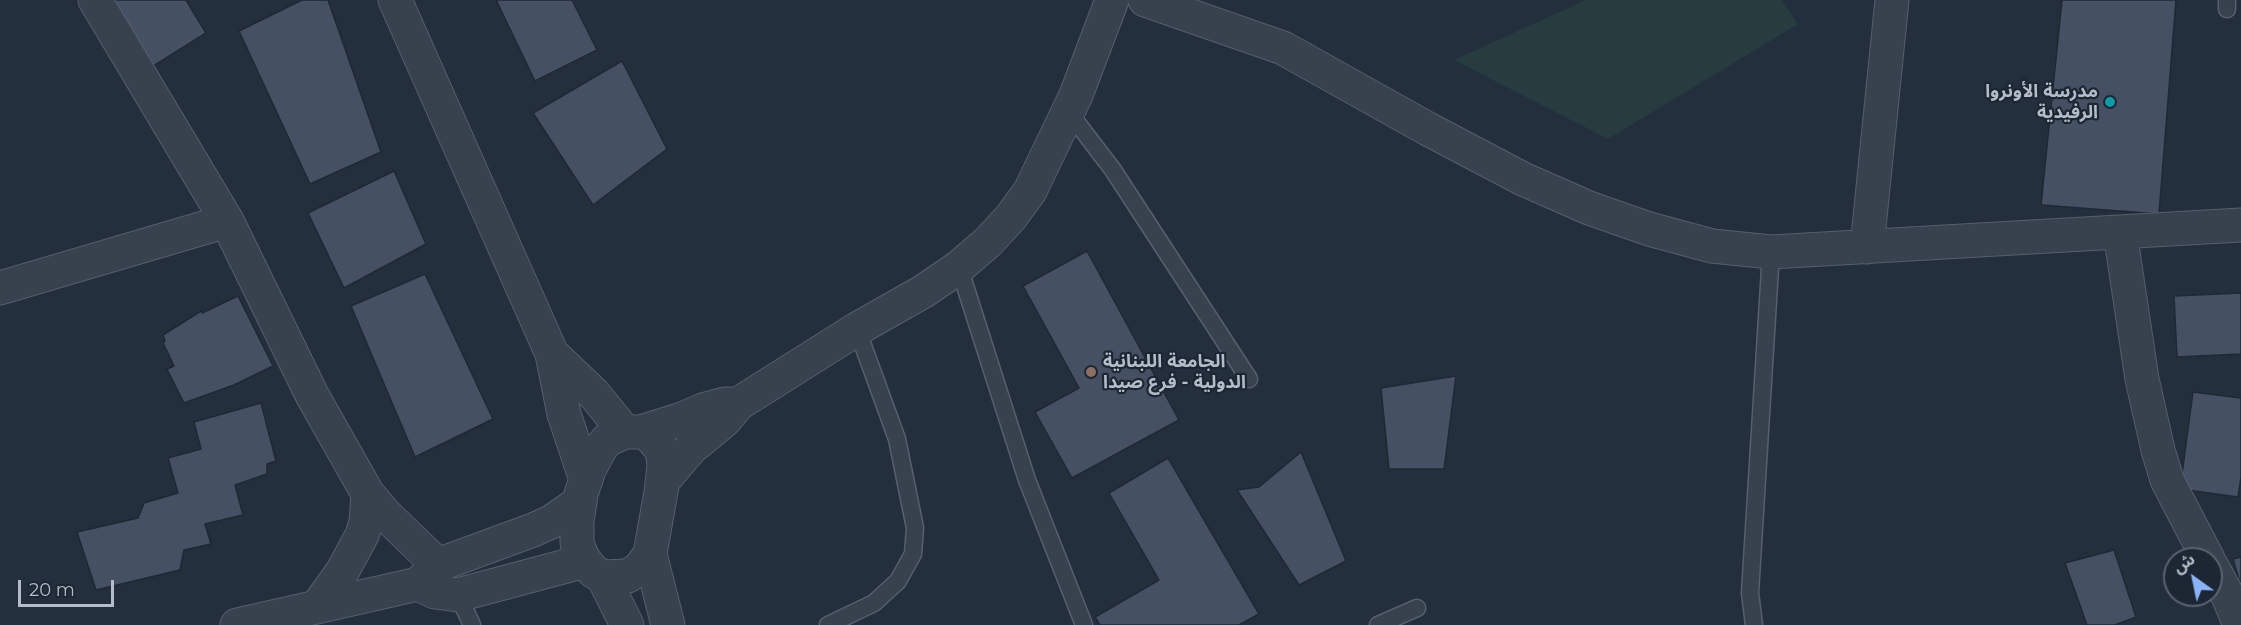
<!DOCTYPE html>
<meta charset="utf-8">
<style>
body{margin:0}
#map{position:relative;width:2241px;height:625px;overflow:hidden;background:#242f3e;font-family:Montserrat,"Noto Sans Arabic",sans-serif}
canvas{display:block}
.north{position:absolute;left:2163px;top:547px;width:60px;height:60px;box-sizing:border-box;background:#1d2633;border:2px solid #59626f;border-radius:50%;rotate:327deg;font-size:16px;font-weight:700;line-height:24px;text-align:center;color:#b4bcc9}
.north::after{content:'';display:block;margin:auto;width:21px;height:27px;background:#8ab4f8;clip-path:polygon(50% 0,100% 100%,50% 72%,0 100%)}
.scale{position:absolute;left:18px;top:580px;width:96px;height:27px;box-sizing:border-box;border:3px solid #b4bcc9;border-top:0;padding-left:8px;font-size:18px;line-height:21px;white-space:nowrap;color:#b4bcc9;-webkit-text-stroke:4px #1d2633;paint-order:stroke}
</style>
<div id="map">
<canvas width="2241" height="625"></canvas>
<div class="north">ش</div>
<div class="scale">20 m</div>
</div>
<script>
const c = document.querySelector('canvas').getContext('2d');
c.lineJoin = 'round';
function fill(path, color) { c.fillStyle = color; c.fill(path, 'evenodd'); }
const toPath = rows => new Path2D(rows.map(r => 'M' + r).join(''));
function stroke(path, color, width, dash) { c.strokeStyle = color; c.lineWidth = width; c.lineCap = dash ? 'butt' : 'round'; c.setLineDash(dash || []); c.stroke(path); }
function write(font, color, halo, rows, align = 'center') {
  c.font = font + ' Montserrat,"Noto Sans Arabic",sans-serif'; c.lineWidth = 4.5; c.setLineDash([]); c.textBaseline = 'middle'; c.strokeStyle = halo; c.fillStyle = color; for (const [text, x, y, turn = 0] of rows) {
    c.save(); c.translate(x, y); c.rotate((+turn || 0) * Math.PI / 180); c.textAlign = isNaN(turn) ? turn : align; if (halo) c.strokeText(text, 0, 0); c.fillText(text, 0, 0); c.restore();
  }
}
const green = toPath([
 [1586,0,1782,0,1798,24,1608,139,1454,60]
]);
const building = toPath([
 [105,0,186,0,206,33,147,70,105,0],
 [302,0,328,0,381,152,310,184,239,31,302,0],
 [496,0,572,0,597,50,535,81,496,0],
 [2062,0,2176,0,2159,214,2041,205,2062,0],
 [622,61,667,149,593,205,533,113,622,61],
 [394,171,426,244,344,288,308,213,394,171],
 [1087,251,1179,420,1072,478,1035,412,1079,388,1023,286,1087,251],
 [425,274,493,419,415,457,351,306,425,274],
 [2241,293,2241,354,2177,357,2174,296,2241,293],
 [238,296,273,366,234,385,184,403,167,369,174,366,163,343,165,341,163,335,201,311,202,313,238,296],
 [1456,376,1444,469,1389,469,1381,388,1456,376],
 [2193,392,2241,398,2241,477,2238,497,2180,489,2193,392],
 [261,403,276,461,267,464,267,474,235,485,243,515,205,524,211,544,184,550,180,570,96,590,77,532,138,518,144,503,178,493,168,458,201,449,194,422,261,403],
 [1301,452,1346,561,1299,585,1237,490,1259,487,1301,452],
 [1168,458,1259,614,1239,625,1100,625,1095,617,1159,580,1109,493,1168,458],
 [2114,550,2136,617,2115,625,2087,625,2065,563,2114,550],
 [2241,557,2241,587,2233,559,2241,557]
]);
const service = toPath([
 [2227,0,2227,9],
 [1068,111,1113,170,1249,379],
 [959,267,1027,480,1084,625],
 [458,595,472,625],
 [828,625,874,603,898,581,913,554,915,528,897,439,857,329],
 [1378,625,1417,608],
 [1754,625,1750,593,1771,252]
]);
const minor = toPath([
 [95,0,227,221,312,395,368,494,385,514,438,565],
 [1145,0,1283,48,1428,129,1523,179,1589,208,1649,229,1712,246,1771,252,2241,225],
 [2120,232,2142,379,2158,450,2167,480,2208,559],
 [1867,247,1892,0],
 [0,288,227,221],
 [641,432,682,419,703,410,725,404,738,404],
 [662,482,691,448,725,420,738,404,857,329,924,291,959,267,988,242,1011,217,1030,191,1076,95,1112,0],
 [2211,565,2228,596,2240,625],
 [418,584,435,592,458,595,585,561],
 [317,607,342,572,362,535,366,522,368,494],
 [237,625,418,584,438,565,533,530,551,522,580,502]
]);
const tertiary = toPath([
 [395,0,552,354,564,414,586,480],
 [552,354,594,394,625,432],
 [625,432,641,432,649,435,662,450,664,464,662,486,650,554,640,568,628,576,603,577,593,571,583,559,577,543,577,522,581,494,589,470,600,449,607,440,625,432],
 [650,554,668,625],
 [603,577,627,625]
]);
const markers = [
 [2110,102,6,"#0f9aa8"],
 [1091,372,6,"#8d6e63"]
];
const poiNames = [
 ["مدرسة الأونروا",2098,92],
 ["الرفيدية",2098,113],
 ["الجامعة اللبنانية",1103,362,"left"],
 ["الدولية - فرع صيدا",1103,383,"left"]
];
fill(green, '#263c3f');
fill(building, '#455162');
stroke(building, '#1f2835', 1.5);
stroke(service, '#565f6c', 19);
stroke(minor, '#565f6c', 35);
stroke(tertiary, '#565f6c', 35);
stroke(service, '#38414e', 16);
stroke(minor, '#38414e', 33);
stroke(tertiary, '#38414e', 33);
for (const [x, y, r, color] of markers) { const dot = new Path2D(); dot.arc(x, y, r, 0, 2 * Math.PI); c.fillStyle = color; c.fill(dot); stroke(dot, '#1d2633', 2); }
write('bold 18px', '#b4bcc9', '#1d2633', poiNames, 'right');
</script>
